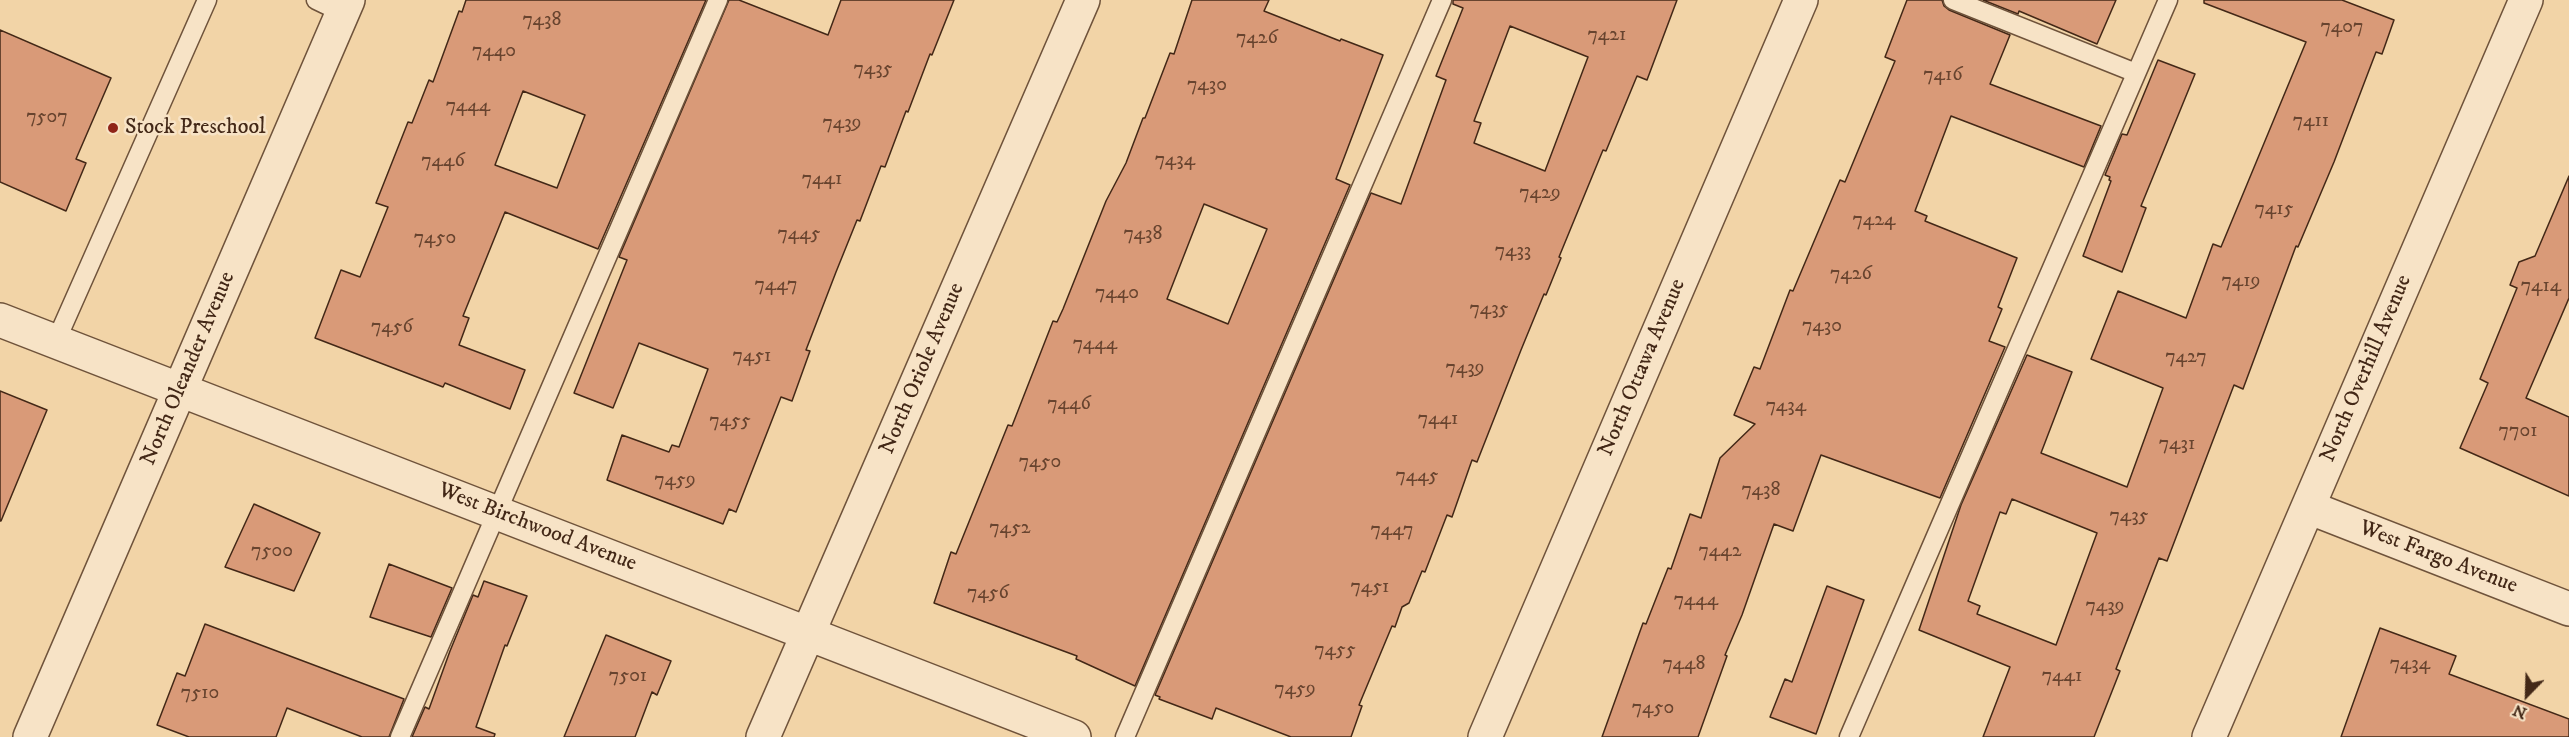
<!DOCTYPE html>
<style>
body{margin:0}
#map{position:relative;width:2569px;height:737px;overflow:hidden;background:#f2d4a7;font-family:"IM FELL DW Pica",serif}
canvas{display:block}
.north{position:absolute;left:2497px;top:665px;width:60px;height:60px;-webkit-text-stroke:4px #f7e3c6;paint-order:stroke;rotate:203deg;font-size:16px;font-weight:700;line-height:24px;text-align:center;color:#432817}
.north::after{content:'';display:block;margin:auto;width:21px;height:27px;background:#432817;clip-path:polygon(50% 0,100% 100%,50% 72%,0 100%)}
</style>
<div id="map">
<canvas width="2569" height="737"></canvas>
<div class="north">N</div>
</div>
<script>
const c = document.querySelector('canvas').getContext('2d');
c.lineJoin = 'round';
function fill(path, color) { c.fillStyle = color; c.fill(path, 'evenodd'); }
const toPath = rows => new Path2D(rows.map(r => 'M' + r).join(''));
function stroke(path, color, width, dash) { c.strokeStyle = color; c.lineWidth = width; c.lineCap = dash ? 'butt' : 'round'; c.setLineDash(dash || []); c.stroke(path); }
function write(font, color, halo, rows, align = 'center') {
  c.font = font + ' "IM FELL DW Pica",serif'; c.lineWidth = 5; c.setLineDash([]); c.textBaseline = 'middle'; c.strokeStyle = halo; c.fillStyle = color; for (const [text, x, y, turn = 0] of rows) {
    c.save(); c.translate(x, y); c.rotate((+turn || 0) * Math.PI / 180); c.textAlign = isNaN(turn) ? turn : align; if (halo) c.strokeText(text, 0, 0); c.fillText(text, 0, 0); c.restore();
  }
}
const building = toPath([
 [466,0,706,0,598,249,505,212,463,316,469,318,459,345,525,370,510,409,445,383,443,387,315,338,341,270,360,277,388,207,376,203,408,122,412,123,429,80,433,82,459,11,462,12,466,0],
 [523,91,585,115,557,188,495,165,523,91],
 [729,0,739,0,828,35,841,0,954,0,932,55,930,54,908,112,906,111,885,167,881,166,860,221,857,220,836,272,806,350,810,351,792,401,781,397,736,512,729,509,723,524,607,480,622,435,669,452,672,445,679,447,708,369,639,343,613,408,574,393,627,260,619,257,729,0],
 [1192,0,1269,0,1264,11,1340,41,1341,39,1383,55,1336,179,1350,185,1135,686,1076,659,1077,656,934,603,951,552,956,554,1008,425,1012,426,1053,321,1057,322,1063,309,1106,201,1126,163,1143,118,1145,118,1170,53,1174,54,1192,0],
 [1204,204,1267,229,1228,324,1167,299,1204,204],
 [1453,0,1677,0,1647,80,1637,76,1606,151,1603,150,1559,257,1561,258,1546,295,1544,294,1521,350,1477,462,1472,460,1452,517,1447,515,1425,572,1422,571,1409,603,1402,607,1395,627,1392,626,1359,705,1362,706,1351,737,1291,737,1216,708,1212,719,1159,699,1160,697,1155,695,1371,193,1401,204,1446,80,1436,76,1463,8,1453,4,1453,0],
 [1510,26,1588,57,1545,171,1474,143,1481,123,1474,121,1510,26],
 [1907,0,1942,0,1944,6,1949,10,2010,35,1990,84,2101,126,2084,167,1951,116,1915,211,1927,216,1925,221,2017,258,1998,307,2002,309,1989,341,2005,347,1940,498,1821,455,1793,531,1774,524,1742,615,1725,655,1727,656,1698,737,1602,737,1643,623,1646,624,1668,568,1671,569,1690,514,1701,518,1720,458,1755,424,1734,415,1754,367,1760,369,1790,290,1793,291,1840,180,1845,182,1895,61,1885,57,1907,0],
 [1983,0,2116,0,2097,44,2019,11,2018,14,1983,0],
 [2204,0,2342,0,2394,20,2382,54,2376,52,2334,162,2298,247,2296,246,2243,389,2234,385,2167,561,2159,558,2116,669,2120,671,2094,737,1983,737,2010,667,1919,630,1961,505,2027,355,2072,372,2041,453,2127,487,2163,388,2091,359,2118,291,2186,318,2213,244,2221,247,2306,42,2204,3,2204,0],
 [2012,499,2097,533,2056,645,1977,614,1980,606,1968,601,2000,512,2006,514,2012,499],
 [0,30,111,78,76,159,86,163,66,211,0,182,0,30],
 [2158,60,2195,74,2141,206,2146,208,2122,272,2083,256,2111,181,2109,180,2110,177,2105,175,2122,134,2127,135,2158,60],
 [2569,176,2569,298,2526,398,2569,417,2569,496,2460,448,2488,383,2480,379,2517,288,2510,285,2519,262,2535,256,2569,176],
 [0,391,47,410,1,521,0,521,0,391],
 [254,504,320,533,294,591,225,567,254,504],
 [389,564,452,588,431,637,370,617,389,564],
 [484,581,527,596,507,646,505,645,476,727,495,734,494,737,412,737,425,707,429,709,450,651,473,595,478,597,484,581],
 [1827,586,1864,600,1816,734,1770,717,1785,679,1792,682,1827,586],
 [205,624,404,699,389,737,362,737,287,708,276,737,189,737,157,725,177,673,185,676,205,624],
 [2380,628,2456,656,2449,674,2569,719,2569,737,2341,737,2380,628],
 [606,635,671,661,657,695,652,692,635,737,564,737,606,635]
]);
const lane = toPath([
 [316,0,343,13],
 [1953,0,2136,73],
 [56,341,207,0],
 [400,737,718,0],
 [1125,737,1442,0],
 [1849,737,2168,0]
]);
const street = toPath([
 [0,320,1074,737],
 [2308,507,2569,609],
 [30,737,348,0],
 [763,737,1083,0],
 [1485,737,1801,0],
 [2209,737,2526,0]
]);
const markers = [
 [113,128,6,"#8f2418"]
];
const numberNames = [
 ["7438",542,21],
 ["7407",2342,28],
 ["7421",1607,36],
 ["7426",1257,39],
 ["7440",494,52],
 ["7435",873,70],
 ["7416",1943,76],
 ["7430",1207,86],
 ["7444",468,107],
 ["7507",47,118],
 ["7411",2311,122],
 ["7439",842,124],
 ["7434",1175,161],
 ["7446",443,162],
 ["7441",822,180],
 ["7429",1540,194],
 ["7415",2274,210],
 ["7424",1874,221],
 ["7445",799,235],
 ["7438",1143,235],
 ["7450",435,239],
 ["7433",1513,252],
 ["7426",1851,275],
 ["7419",2241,282],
 ["7447",776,286],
 ["7414",2541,287],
 ["7440",1117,294],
 ["7435",1489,310],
 ["7430",1822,327],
 ["7456",392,328],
 ["7444",1095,345],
 ["7451",752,357],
 ["7427",2186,358],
 ["7439",1465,369],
 ["7446",1069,405],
 ["7434",1786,407],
 ["7441",1438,420],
 ["7455",730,422],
 ["7701",2518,432],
 ["7431",2177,445],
 ["7450",1040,463],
 ["7445",1417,477],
 ["7459",675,481],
 ["7438",1761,491],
 ["7435",2129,517],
 ["7452",1010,529],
 ["7447",1392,531],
 ["7500",272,552],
 ["7442",1720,552],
 ["7451",1370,588],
 ["7456",988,594],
 ["7444",1696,601],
 ["7439",2105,607],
 ["7455",1335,651],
 ["7448",1684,665],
 ["7434",2410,665],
 ["7501",628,677],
 ["7441",2062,677],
 ["7459",1295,690],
 ["7510",200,694],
 ["7450",1653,709]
];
const poiNames = [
 ["Stock Preschool",125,128]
];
const streetNames = [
 ["North Ottawa Avenue",1643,368,-67],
 ["North Oleander Avenue",189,369,-67],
 ["North Oriole Avenue",923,369,-67],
 ["North Overhill Avenue",2367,369,-67],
 ["West Birchwood Avenue",537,528,21],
 ["West Fargo Avenue",2438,558,21]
];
fill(building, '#d99a78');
stroke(building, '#432817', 1.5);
stroke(lane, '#6f533b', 21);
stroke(street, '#6f533b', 36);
stroke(lane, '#f7e3c6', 18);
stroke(street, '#f7e3c6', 33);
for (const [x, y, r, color] of markers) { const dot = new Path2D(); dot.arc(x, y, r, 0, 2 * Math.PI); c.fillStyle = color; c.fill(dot); stroke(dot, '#f7e3c6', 2); }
write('20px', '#68442f', null, numberNames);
write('22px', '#432817', '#f7e3c6', poiNames, 'left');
write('22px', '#432817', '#f7e3c6', streetNames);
</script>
